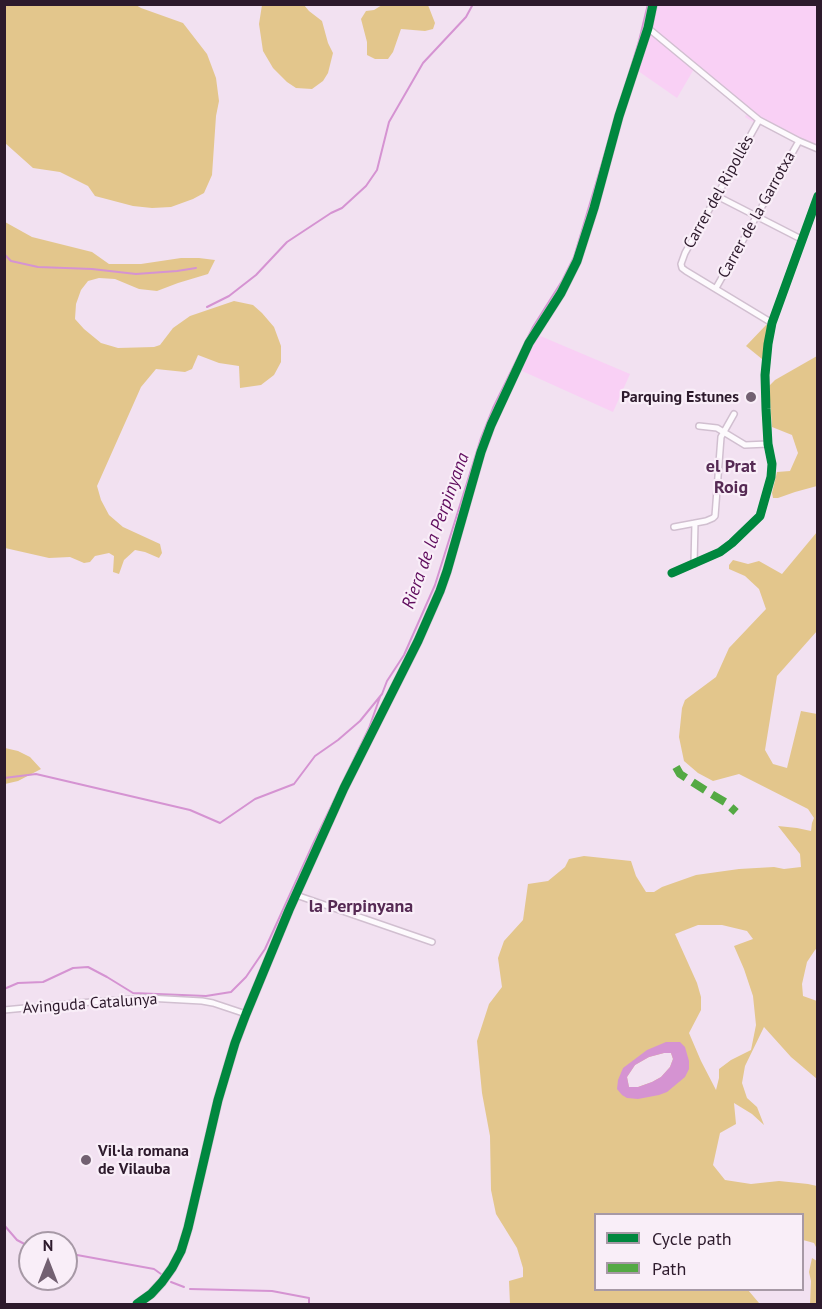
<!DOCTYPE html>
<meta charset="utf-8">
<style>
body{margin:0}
#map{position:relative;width:822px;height:1309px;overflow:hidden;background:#f2e1f1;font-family:"PT Sans",sans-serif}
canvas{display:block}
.frame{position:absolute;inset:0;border:6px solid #2d1a2c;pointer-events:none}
.legend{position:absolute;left:594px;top:1213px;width:210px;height:78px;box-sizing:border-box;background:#f9eef8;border:2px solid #a799a6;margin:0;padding:8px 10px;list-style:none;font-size:18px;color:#2d1a2c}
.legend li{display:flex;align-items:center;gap:12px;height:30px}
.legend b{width:30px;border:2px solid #a799a6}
.north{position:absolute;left:18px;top:1231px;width:60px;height:60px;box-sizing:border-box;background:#f9eef8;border:2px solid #a799a6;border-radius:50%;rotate:0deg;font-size:16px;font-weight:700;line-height:24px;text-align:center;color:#2d1a2c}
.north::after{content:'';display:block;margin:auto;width:21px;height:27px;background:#726071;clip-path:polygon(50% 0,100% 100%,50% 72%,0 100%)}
</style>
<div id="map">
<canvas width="822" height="1309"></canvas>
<div class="frame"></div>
<ul class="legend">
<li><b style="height:8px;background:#00873e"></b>Cycle path</li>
<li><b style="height:8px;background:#54a944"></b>Path</li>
</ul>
<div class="north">N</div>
</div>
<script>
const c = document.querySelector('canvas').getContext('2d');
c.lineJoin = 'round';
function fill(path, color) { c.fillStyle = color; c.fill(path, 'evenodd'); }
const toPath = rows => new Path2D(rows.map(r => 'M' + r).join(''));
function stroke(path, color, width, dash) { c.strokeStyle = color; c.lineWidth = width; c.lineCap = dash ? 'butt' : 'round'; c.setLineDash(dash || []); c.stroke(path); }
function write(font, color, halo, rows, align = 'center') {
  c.font = font + ' "PT Sans",sans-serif'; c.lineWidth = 4.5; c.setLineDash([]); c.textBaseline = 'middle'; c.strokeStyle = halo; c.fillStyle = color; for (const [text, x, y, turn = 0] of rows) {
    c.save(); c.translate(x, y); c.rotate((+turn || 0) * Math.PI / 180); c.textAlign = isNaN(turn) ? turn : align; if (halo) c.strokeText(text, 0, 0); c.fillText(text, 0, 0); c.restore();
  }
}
const built = toPath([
 [649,5,817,5,817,152,763,124,755,123,745,117,747,113,694,69,677,98,631,66,647,16],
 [538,335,630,374,613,412,520,370]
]);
const green = toPath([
 [4,5,136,5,141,8,183,23,207,54,216,78,219,101,216,116,212,175,204,193,193,199,171,207,152,208,133,206,95,196,88,186,60,172,33,168,5,143],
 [262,5,304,5,309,11,322,21,328,43,333,53,328,73,323,81,312,89,296,88,287,82,273,68,263,51,259,24],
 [382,5,428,5,435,23,433,29,425,31,401,29,393,52,388,59,375,59,367,55,367,42,361,19,366,11,374,10],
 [5,222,32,237,92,252,109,264,141,264,181,258,199,258,215,260,208,274,178,283,157,291,139,289,115,279,99,278,88,281,81,290,76,304,75,319,84,329,101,343,118,348,154,347,160,345,173,328,190,316,234,301,253,305,262,313,274,327,281,346,281,362,274,375,261,385,240,388,239,366,219,363,198,355,192,369,185,372,156,369,141,387,97,486,101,500,109,515,123,527,160,544,162,553,159,558,145,552,135,550,124,560,119,574,113,572,114,556,109,553,95,556,90,562,84,563,70,557,49,558,5,548],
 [767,324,768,324,762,359,746,346],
 [817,356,817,486,795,492,778,498,773,498,772,493,777,472,790,471,798,453,792,435,772,427,769,386,775,380],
 [817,532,817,631,777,676,765,750,773,764,787,768,801,711,817,714,817,948,815,950,807,962,802,984,803,996,817,1001,817,1079,791,1057,764,1027,745,1066,742,1083,747,1098,757,1107,764,1125,752,1114,734,1103,736,1124,720,1133,713,1165,725,1180,751,1184,779,1181,808,1184,817,1186,817,1249,814,1243,803,1240,802,1214,596,1214,596,1290,748,1290,759,1303,763,1304,510,1304,509,1281,523,1277,523,1268,517,1248,496,1214,491,1190,490,1136,482,1093,477,1041,489,1004,502,987,498,958,504,941,523,920,528,884,548,881,565,867,569,859,584,856,631,861,636,876,646,892,654,892,662,887,696,875,739,869,774,867,784,869,801,867,800,854,778,826,797,828,811,831,812,823,814,818,808,809,739,774,713,781,698,773,684,761,679,737,682,708,685,700,716,677,729,648,766,609,759,589,745,576,729,569,729,565,733,560,748,564,759,561,782,574],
 [698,925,722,925,747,931,753,939,734,946,744,969,753,996,756,1025,751,1050,731,1060,719,1069,719,1078,716,1090,701,1061,689,1033,701,1010,701,997,697,983,675,934],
 [664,1053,671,1053,673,1059,670,1067,661,1077,652,1082,638,1087,629,1087,627,1077,635,1065,649,1057],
 [5,748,18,751,30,757,41,769,18,781,5,784],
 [812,1258,817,1261,817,1304,810,1304,811,1281,809,1272]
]);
const water = toPath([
 [666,1042,680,1042,685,1047,689,1061,689,1069,685,1077,667,1092,659,1095,638,1099,627,1098,622,1095,617,1089,618,1080,623,1068,647,1050],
 [664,1053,671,1053,673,1059,670,1067,661,1077,652,1082,638,1087,629,1087,627,1077,635,1065,649,1057]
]);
const stream = toPath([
 [622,97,639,41,648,4],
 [4,254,11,261,38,267,92,269,136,274,177,271,196,268],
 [207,307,229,296,256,275,287,242,331,213,342,208,366,186,377,170,389,122,423,63,466,17,473,4],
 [4,778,36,774,190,810,220,823,255,799,294,784,315,756,338,740,360,721,382,694,387,681,404,655,435,585,481,438,493,408,533,327,562,281,574,257,614,123],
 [4,989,18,983,43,982,73,968,88,967,107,977,133,993,206,996,231,992,246,977,265,949,313,844,369,728,380,697],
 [4,1225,17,1240,30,1247],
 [66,1253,154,1269,161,1274],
 [171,1282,184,1287],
 [190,1289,272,1291,309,1298,309,1304]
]);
const minor = toPath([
 [648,28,759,120,799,141,818,149],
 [759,120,685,253,681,264,682,268,686,271,772,323],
 [717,196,801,239],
 [716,288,799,141],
 [699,426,717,428,745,445,768,444],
 [674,527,706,521,713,518,715,516,721,437,734,414],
 [694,564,695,523],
 [672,573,720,552,732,543,760,516,771,477,772,464,768,444,766,409,765,375,768,344,772,323,818,196],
 [296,895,432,942],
 [4,1010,78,1003,147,998,202,1001,213,1003,246,1014]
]);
const tertiary = toPath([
 [137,1304,151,1294,162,1282,172,1268,181,1251,188,1228,218,1100,235,1043,246,1014,289,910,344,788,418,641,440,591,447,571,481,452,491,425,529,343,561,293,577,261,594,208,619,116,648,28,653,4]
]);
const quiet = toPath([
 [676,767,680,774,708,792,725,802,736,812]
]);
const cycleway = toPath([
 [672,573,720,552,732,543,760,516,771,477,772,464,768,444,766,409,765,375,768,344,772,323,818,196],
 [137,1304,151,1294,162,1282,172,1268,181,1251,188,1228,218,1100,235,1043,246,1014,289,910,344,788,418,641,440,591,447,571,481,452,491,425,529,343,561,293,577,261,594,208,619,116,648,28,653,4]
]);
const markers = [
 [751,397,6,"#726071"],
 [86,1160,6,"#726071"]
];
const streetNames = [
 ["Carrer del Ripollès",719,192,-61],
 ["Carrer de la Garrotxa",757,215,-61],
 ["Avinguda Catalunya",90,1004,-4]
];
const poiNames = [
 ["Parquing Estunes",739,397],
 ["Vil·la romana",98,1151,"left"],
 ["de Vilauba",98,1169,"left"]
];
const neighbourhoodNames = [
 ["el Prat",731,467],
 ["Roig",731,488],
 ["la Perpinyana",361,907]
];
const waterNames = [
 ["Riera de la Perpinyana",436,531,-70]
];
fill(built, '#f9d0f5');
fill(green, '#e3c68c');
fill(water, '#d593d2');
stroke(stream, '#d593d2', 2);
stroke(minor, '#d1bfd0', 8);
stroke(tertiary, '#d1bfd0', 10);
stroke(minor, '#fdfafd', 5);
stroke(tertiary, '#fdfafd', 7);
stroke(quiet, '#54a944', 8, [15, 8]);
stroke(cycleway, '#00873e', 9);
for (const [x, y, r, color] of markers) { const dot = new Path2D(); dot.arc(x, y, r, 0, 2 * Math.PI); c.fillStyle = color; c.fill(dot); stroke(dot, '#f9eef8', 2); }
write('16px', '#2d1a2c', '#f9eef8', streetNames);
write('bold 16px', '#2d1a2c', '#f9eef8', poiNames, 'right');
write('bold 18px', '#562a54', '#f9eef8', neighbourhoodNames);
write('italic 18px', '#5f0b5d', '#f9eef8', waterNames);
</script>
